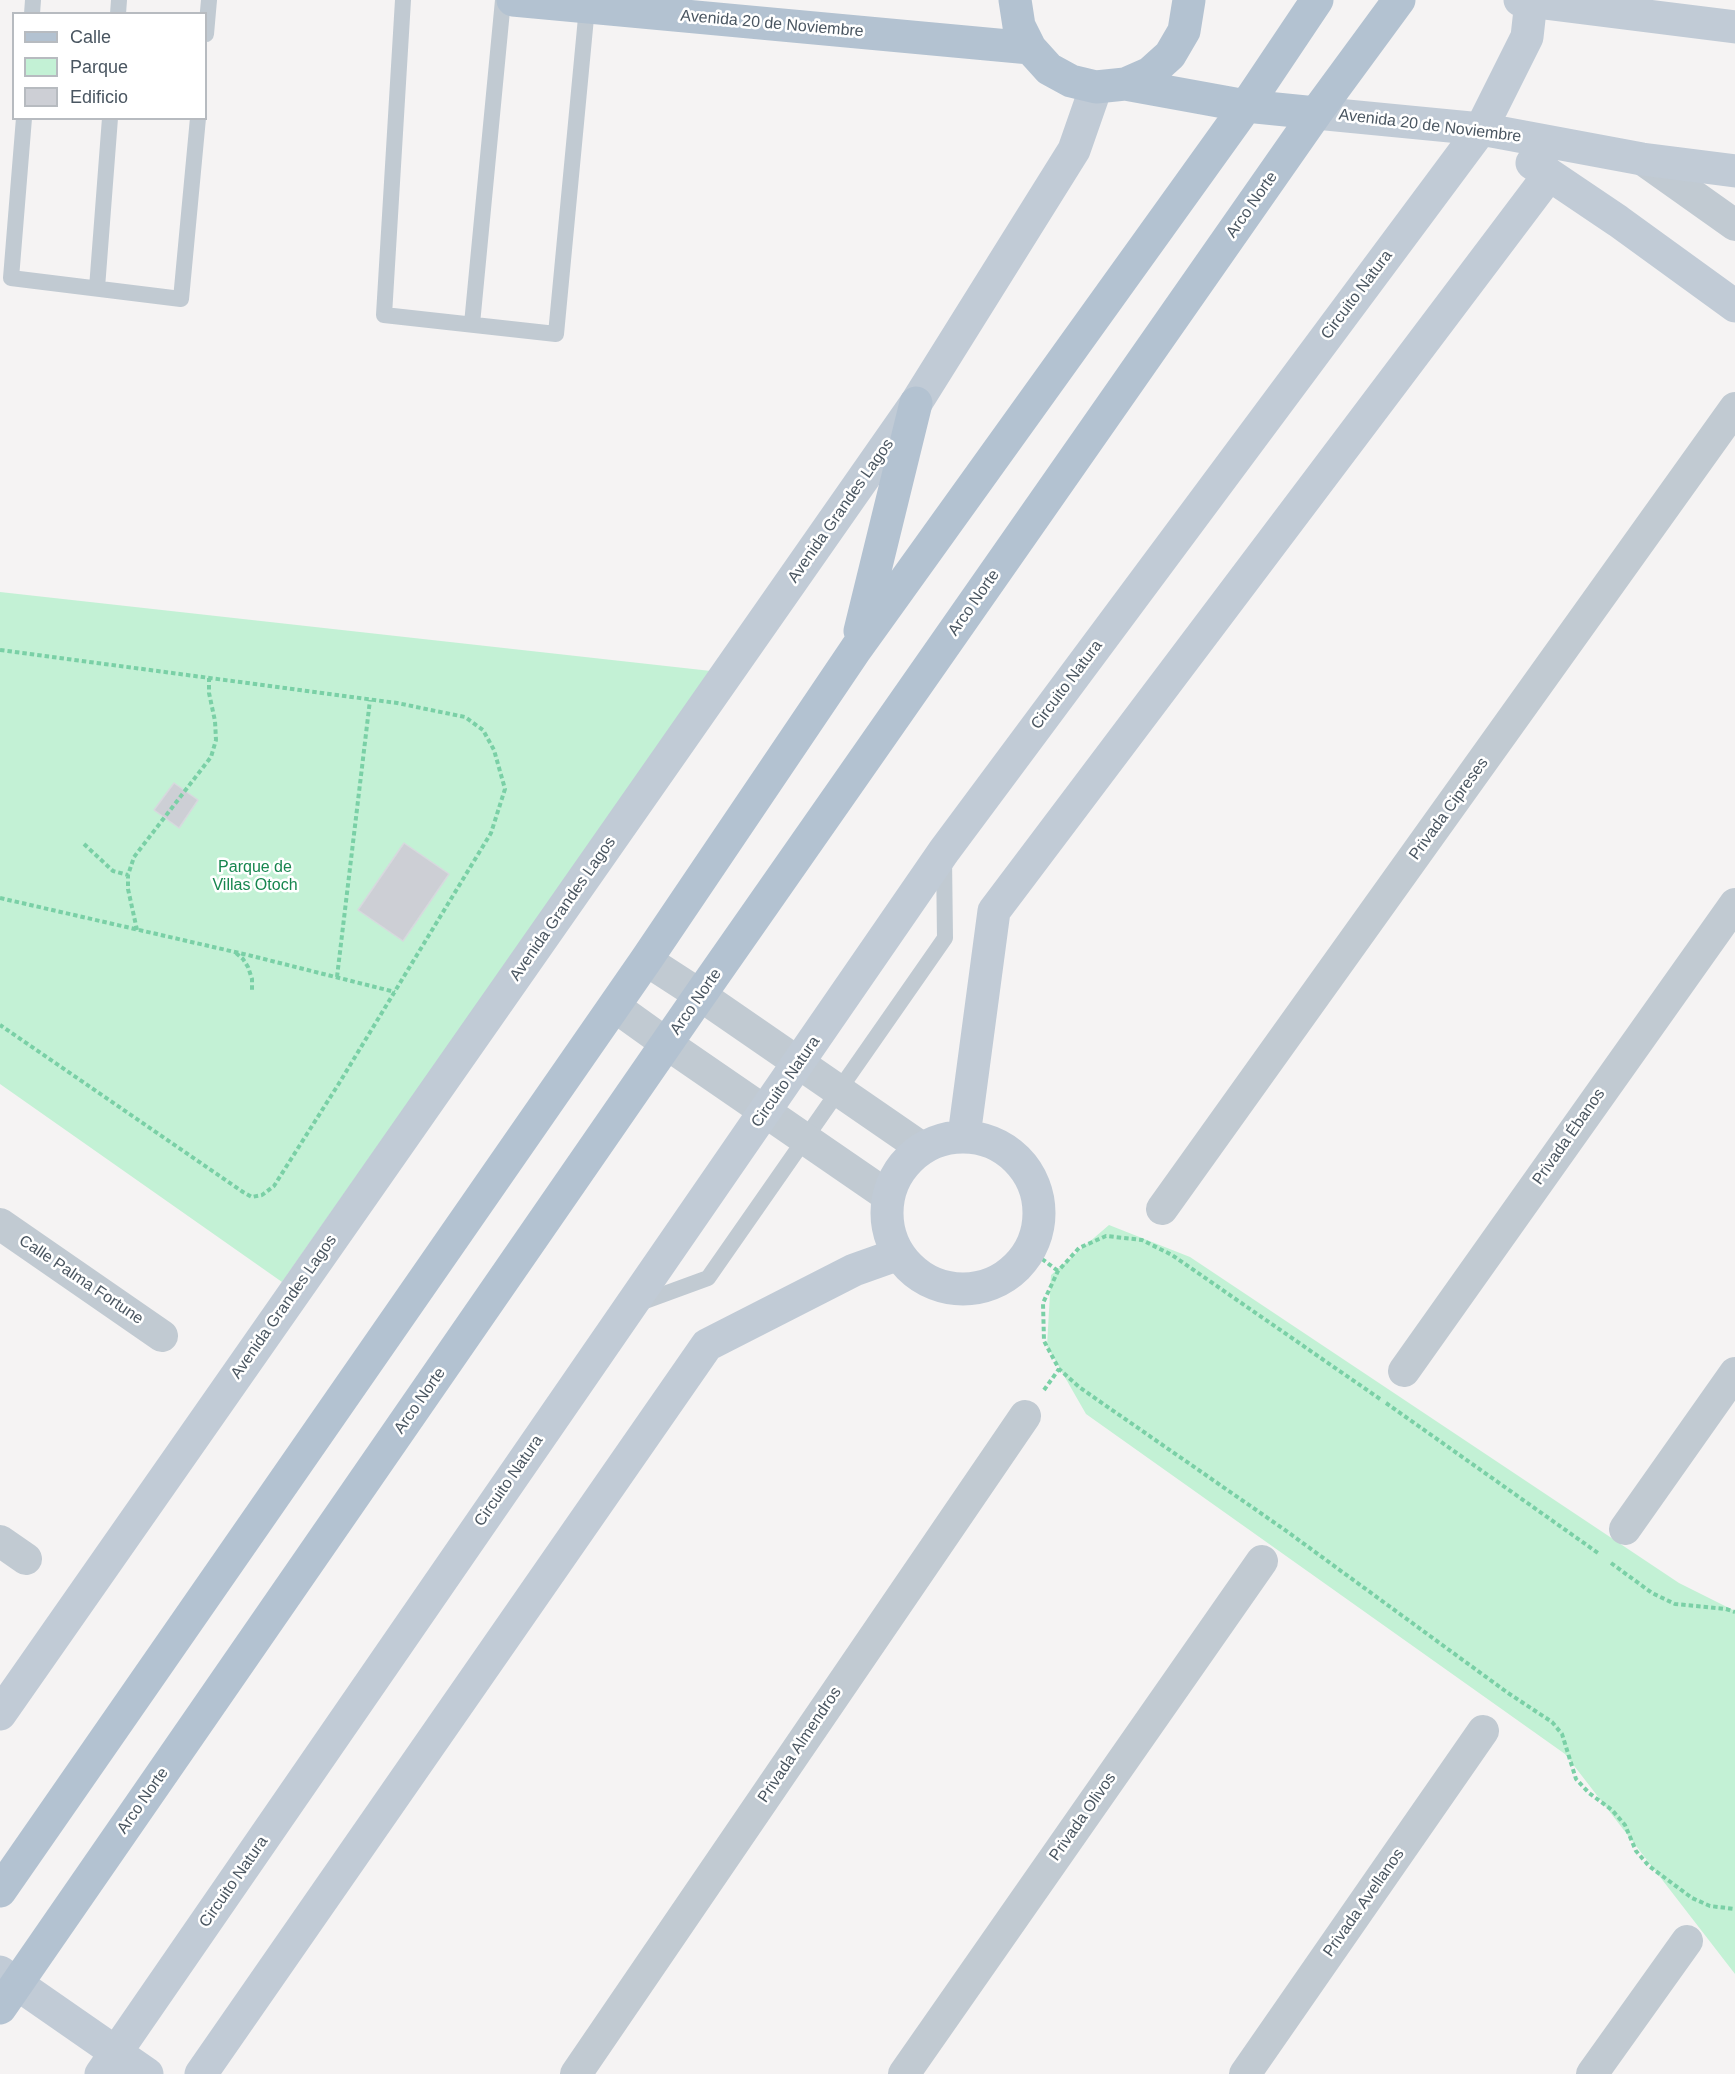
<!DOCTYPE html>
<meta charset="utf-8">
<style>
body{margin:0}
#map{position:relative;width:1735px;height:2074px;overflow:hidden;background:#f5f3f3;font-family:Arial,sans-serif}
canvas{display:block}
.legend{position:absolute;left:12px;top:12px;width:195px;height:108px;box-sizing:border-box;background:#fff;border:2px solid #b7bbc0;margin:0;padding:8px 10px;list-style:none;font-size:18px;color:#4a5661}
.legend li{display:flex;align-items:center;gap:12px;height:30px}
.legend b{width:30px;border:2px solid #b7bbc0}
</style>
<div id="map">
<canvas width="1735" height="2074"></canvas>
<ul class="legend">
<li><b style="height:8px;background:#b3c2d1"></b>Calle</li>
<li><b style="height:16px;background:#c3f1d5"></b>Parque</li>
<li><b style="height:16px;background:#cdcfd5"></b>Edificio</li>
</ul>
</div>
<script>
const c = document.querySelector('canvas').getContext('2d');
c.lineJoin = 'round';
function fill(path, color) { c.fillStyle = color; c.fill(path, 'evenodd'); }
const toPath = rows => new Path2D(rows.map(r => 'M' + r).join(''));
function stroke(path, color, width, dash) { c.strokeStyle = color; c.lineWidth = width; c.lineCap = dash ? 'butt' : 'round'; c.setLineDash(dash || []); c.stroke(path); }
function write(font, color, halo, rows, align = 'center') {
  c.font = font + ' Arial,sans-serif'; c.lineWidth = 5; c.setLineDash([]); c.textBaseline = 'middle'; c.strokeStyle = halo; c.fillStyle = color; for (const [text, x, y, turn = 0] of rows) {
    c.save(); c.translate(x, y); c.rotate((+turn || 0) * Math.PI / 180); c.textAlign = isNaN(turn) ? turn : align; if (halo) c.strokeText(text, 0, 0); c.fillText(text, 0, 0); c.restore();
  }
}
const green = toPath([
 [0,592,711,671,282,1282,0,1084],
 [1109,1225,1190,1257,1679,1583,1735,1611,1735,1974,1565,1754,1086,1414,1047,1346,1051,1275]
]);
const building = toPath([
 [174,783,198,800,179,828,154,810,174,783],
 [404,843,449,874,403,941,358,910,404,843]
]);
const path = toPath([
 [0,650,397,703,465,717,483,730,494,750,505,789,491,833,338,1085,274,1186,262,1195,252,1197,243,1192,0,1025],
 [84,844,113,871,128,875],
 [0,898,248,955,395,992],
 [137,930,128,889,128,875,134,857,211,757,216,740,215,721,209,693,209,678],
 [236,953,243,959,248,967,252,979,252,992],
 [337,977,370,700],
 [1030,1250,1058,1271],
 [1044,1390,1059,1369],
 [1380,1399,1172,1255,1142,1240,1106,1236,1079,1248,1058,1271,1043,1303,1044,1341,1059,1369,1079,1387,1285,1530,1508,1693,1552,1722,1562,1734,1576,1779,1589,1793,1612,1810,1625,1825,1636,1851,1649,1866,1692,1898,1710,1906,1735,1909],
 [1386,1403,1598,1553],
 [1611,1563,1652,1593,1675,1604,1726,1609,1735,1612]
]);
const lane = toPath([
 [403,0,384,315,556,334,587,7],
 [32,14,33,0],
 [118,14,119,0],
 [206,34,209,0],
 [24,118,11,278,181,299,198,118],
 [97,288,110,118],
 [472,324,503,0],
 [637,1304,708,1278,945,938,944,857]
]);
const street = toPath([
 [1642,159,1735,225],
 [646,960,700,995,922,1148],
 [614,1006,667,1044,888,1196],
 [1162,1209,1735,408],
 [0,1224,162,1336],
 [1404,1371,1735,904],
 [1625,1529,1735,1373],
 [0,1541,26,1559],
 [576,2074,1025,1416],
 [904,2074,1262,1561],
 [1245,2074,1483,1731],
 [1592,2074,1687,1941]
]);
const secondary = toPath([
 [1520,0,1735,27],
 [1316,113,1481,129,1642,159,1735,171],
 [1532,163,1618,221,1735,306],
 [964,1136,994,911,1549,175],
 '887 1213a76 76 0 1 1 152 0a76 76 0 1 1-152 0Z',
 [0,1714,916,403,1074,150,1096,87],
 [0,1972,147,2074],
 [101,2074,944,851,1481,129,1527,37,1531,1],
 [201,2074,707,1345,854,1270,899,1254]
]);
const primary = toPath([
 [513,0,1030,48],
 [1015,0,1019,26,1030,48,1049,69,1071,81,1096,87,1125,84,1150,73,1170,55,1184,31,1189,0],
 [1125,84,1246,106,1316,113],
 [860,631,916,403],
 [0,1891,646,960,856,649,1246,106,1317,0],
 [0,2008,700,995,1316,113,1399,0]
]);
const streetNames = [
 ["Avenida 20 de Noviembre",772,24,5],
 ["Avenida 20 de Noviembre",1430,126,7],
 ["Arco Norte",1252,205,-55],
 ["Circuito Natura",1357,295,-53],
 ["Avenida Grandes Lagos",841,511,-55],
 ["Arco Norte",974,603,-55],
 ["Circuito Natura",1067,685,-53],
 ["Privada Cipreses",1449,809,-54],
 ["Avenida Grandes Lagos",563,909,-55],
 ["Arco Norte",696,1002,-55],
 ["Circuito Natura",786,1082,-55],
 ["Privada Ébanos",1569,1137,-55],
 ["Calle Palma Fortune",81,1280,34],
 ["Avenida Grandes Lagos",284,1307,-55],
 ["Arco Norte",420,1401,-55],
 ["Circuito Natura",509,1481,-55],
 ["Privada Almendros",800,1745,-56],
 ["Arco Norte",143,1801,-55],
 ["Privada Olivos",1083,1817,-55],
 ["Circuito Natura",234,1882,-55],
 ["Privada Avellanos",1364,1903,-55]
];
const parkNames = [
 ["Parque de",255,868],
 ["Villas Otoch",255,886]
];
fill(green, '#c3f1d5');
fill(building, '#cdcfd5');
stroke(building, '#d7d9de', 1.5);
stroke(path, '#7ad0a6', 4, [4.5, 3]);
stroke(lane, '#c1cad2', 16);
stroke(street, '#c1cad2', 32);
stroke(secondary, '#c1cbd6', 33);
stroke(primary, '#b3c2d1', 33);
write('16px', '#4a5661', '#fff', streetNames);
write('16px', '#17864f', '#fff', parkNames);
</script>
